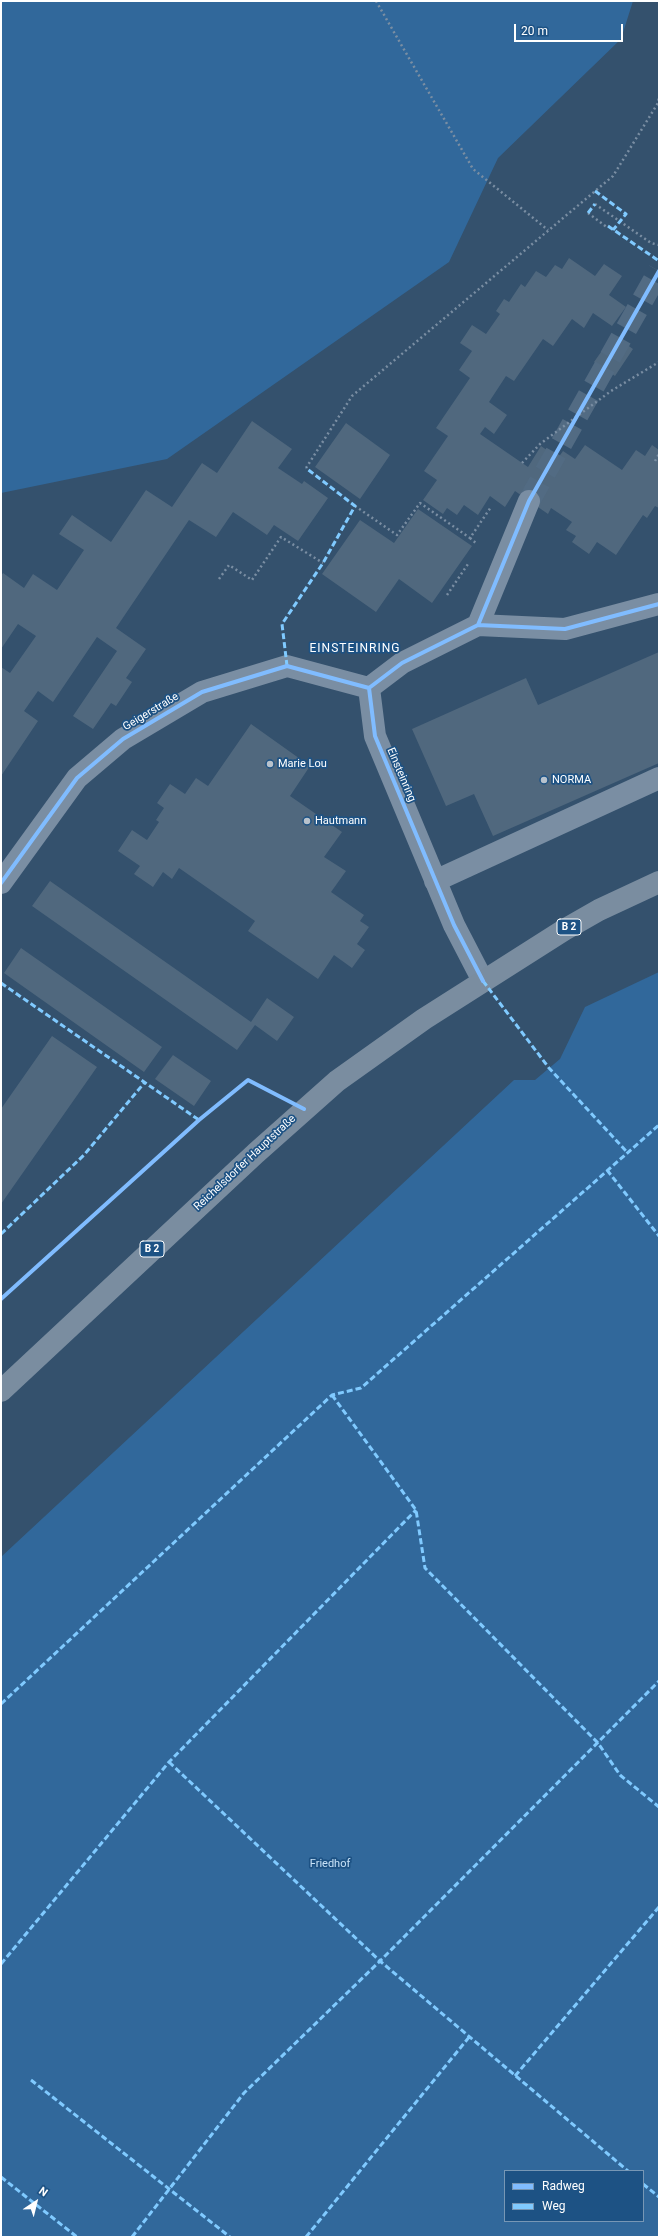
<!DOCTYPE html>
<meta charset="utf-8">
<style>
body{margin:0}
#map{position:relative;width:660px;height:2238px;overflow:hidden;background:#34516d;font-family:Roboto,sans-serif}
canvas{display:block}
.frame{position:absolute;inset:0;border:2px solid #fff;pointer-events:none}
.legend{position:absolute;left:504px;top:2170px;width:140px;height:52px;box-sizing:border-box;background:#1d5284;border:1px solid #7797b5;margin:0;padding:5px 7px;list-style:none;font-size:12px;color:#fff}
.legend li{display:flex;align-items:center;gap:8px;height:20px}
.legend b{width:20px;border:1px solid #7797b5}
.north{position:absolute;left:16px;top:2182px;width:40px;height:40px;-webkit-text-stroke:3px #1d5284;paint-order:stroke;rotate:35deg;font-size:11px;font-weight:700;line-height:16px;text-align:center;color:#fff}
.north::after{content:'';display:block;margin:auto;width:14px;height:18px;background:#fff;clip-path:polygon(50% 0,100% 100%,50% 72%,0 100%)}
.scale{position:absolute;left:514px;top:24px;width:109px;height:18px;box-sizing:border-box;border:2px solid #fff;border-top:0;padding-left:5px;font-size:12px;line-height:14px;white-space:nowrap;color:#fff;-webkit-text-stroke:3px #1d5284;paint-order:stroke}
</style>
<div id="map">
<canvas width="660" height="2238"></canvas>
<div class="frame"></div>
<ul class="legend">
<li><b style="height:5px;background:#80bcff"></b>Radweg</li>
<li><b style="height:5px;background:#80caff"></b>Weg</li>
</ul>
<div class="north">N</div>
<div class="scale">20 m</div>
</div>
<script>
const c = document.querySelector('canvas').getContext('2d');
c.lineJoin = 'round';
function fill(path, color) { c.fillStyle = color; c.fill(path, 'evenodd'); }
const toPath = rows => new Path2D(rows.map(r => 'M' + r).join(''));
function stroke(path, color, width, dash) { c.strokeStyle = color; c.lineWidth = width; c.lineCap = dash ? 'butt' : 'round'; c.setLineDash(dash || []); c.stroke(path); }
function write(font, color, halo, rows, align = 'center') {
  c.font = font + ' Roboto,sans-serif'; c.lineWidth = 3.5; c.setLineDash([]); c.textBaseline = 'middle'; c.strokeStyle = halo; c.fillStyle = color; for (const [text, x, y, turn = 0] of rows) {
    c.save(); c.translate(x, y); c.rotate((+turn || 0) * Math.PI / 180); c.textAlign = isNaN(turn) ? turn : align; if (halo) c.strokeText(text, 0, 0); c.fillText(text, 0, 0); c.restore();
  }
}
const green = toPath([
 [1,1,633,1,621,39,498,158,449,262,167,459,1,493],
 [659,972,659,2237,1,2237,1,1557,514,1080,535,1080,560,1059,585,1007],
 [505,2171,643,2171,643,2221,505,2221]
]);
const building = toPath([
 [569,258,595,276,604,264,622,276,609,295,626,307,612,326,593,313,584,328,572,319,553,346,543,339,514,381,506,376,489,402,507,415,494,434,485,427,480,434,528,467,541,446,558,458,563,451,575,459,585,445,622,470,636,450,645,456,652,445,659,450,659,508,655,506,647,518,643,515,616,555,597,542,589,554,572,542,576,536,566,530,572,522,551,508,548,514,515,491,505,507,490,496,478,515,464,505,457,515,447,508,443,514,423,500,437,480,424,471,448,436,436,428,470,378,459,370,472,351,460,343,472,325,486,334,500,314,496,311,504,299,509,302,521,284,525,287,536,271,546,277,555,265,562,269],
 [613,335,633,349,615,376,594,362],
 [252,421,292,449,278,468,302,484,304,481,328,498,298,541,274,525,267,535,233,512,216,537,189,520,116,628,146,649,126,678,132,682,116,706,111,703,93,729,73,716,117,651,97,637,53,702,38,691,24,711,38,721,1,776,1,667,10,673,36,636,18,624,1,649,1,576,3,573,24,588,33,574,57,590,84,550,59,534,72,515,111,542,146,490,172,507,202,463,217,473],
 [346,423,390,455,360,499,315,467],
 [418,509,472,546,432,603,399,579,376,612,322,574,360,520,394,543],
 [659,652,659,763,493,836,474,794,446,806,412,729,526,678,538,705],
 [251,724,310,766,290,796,342,832,324,857,346,871,331,892,364,915,360,921,369,927,357,944,365,950,352,968,334,955,318,979,248,931,255,921,179,868,172,879,163,872,153,887,134,874,140,866,118,851,132,830,147,840,159,822,156,820,164,808,157,803,170,784,185,794,196,778,208,786],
 [50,881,251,1022,267,998,294,1017,277,1041,255,1025,237,1050,32,906],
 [21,948,162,1047,144,1072,4,973],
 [52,1036,97,1067,1,1204,1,1109],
 [173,1055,211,1081,194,1106,155,1079]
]);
const minorTunnel = toPath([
 [529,501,659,271]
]);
const path = toPath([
 [376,1,473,169,548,230],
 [595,204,651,243,659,245],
 [588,213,608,228],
 [655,461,659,454],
 [522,463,540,444,611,391,659,362],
 [306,468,352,396,613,176,658,103,659,97],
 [355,506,397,535,420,503,470,538,491,507],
 [470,538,477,544],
 [219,579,229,565,252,580,281,537,323,563],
 [447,595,468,564]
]);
const minor = toPath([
 [478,625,529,501],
 [435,881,659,778],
 [1,883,77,778,123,739,202,692,287,666,369,688],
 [483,981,454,925,375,736,369,688,402,663,478,625,565,629,659,604]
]);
const major = toPath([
 [1,1391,256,1153,337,1081,424,1019,564,930,599,910,659,882]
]);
const quiet = toPath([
 [595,191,626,214,613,230],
 [588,213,595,204],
 [608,226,659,261],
 [287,666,282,624,323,563,355,506,306,468],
 [483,981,549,1068,627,1152],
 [1,983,199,1120],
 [607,1170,659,1236],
 [1,1234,84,1155,145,1082],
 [332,1395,416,1510,425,1568,598,1743,620,1775,659,1807],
 [1,1704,332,1395,361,1388,659,1125],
 [169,1762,380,1961,628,2171],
 [1,1964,169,1762,416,1510],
 [515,2076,659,1907],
 [31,2080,230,2237],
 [1,2177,77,2237],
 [643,2184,659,2197],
 [132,2237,244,2093,380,1961,659,1681],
 [306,2237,470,2036]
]);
const cycleway = toPath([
 [478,625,529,501,659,271],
 [1,883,77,778,123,739,202,692,287,666,369,688],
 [483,981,454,925,375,736,369,688,402,663,478,625,565,629,659,604],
 [1,1299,199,1120,248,1080,304,1109]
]);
const markers = [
 [270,764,4,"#b8c2cc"],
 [544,780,4,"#b8c2cc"],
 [307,821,4,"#b8c2cc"]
];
const shields = [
 [569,927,24],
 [152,1249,24]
];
const shieldNames = [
 ["B 2",569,927],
 ["B 2",152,1249]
];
const streetNames = [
 ["Geigerstraße",151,712,-31],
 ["Einsteinring",401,775,67],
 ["Reichelsdorfer Hauptstraße",245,1163,-43]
];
const poiNames = [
 ["Marie Lou",278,764],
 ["NORMA",552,780],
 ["Hautmann",315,821]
];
const parkNames = [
 ["Friedhof",330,1864]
];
const neighbourhoodNames = [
 ["EINSTEINRING",355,649]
];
fill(green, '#31689b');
fill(building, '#50687e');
stroke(minorTunnel, '#526b83', 22, [22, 11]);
stroke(path, '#7a8ea3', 2.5, [2, 3]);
stroke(minor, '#7a8ea3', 22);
stroke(major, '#7a8da0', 22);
stroke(quiet, '#80caff', 3, [6, 3]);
stroke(cycleway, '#80bcff', 4);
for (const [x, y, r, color] of markers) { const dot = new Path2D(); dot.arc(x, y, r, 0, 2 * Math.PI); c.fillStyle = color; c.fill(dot); stroke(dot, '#1d5284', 1.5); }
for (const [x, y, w] of shields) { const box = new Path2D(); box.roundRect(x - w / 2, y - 8, w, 16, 3); c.fillStyle = '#1d5284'; c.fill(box); stroke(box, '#fff', 1); }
write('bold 10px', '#fff', null, shieldNames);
write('11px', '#fff', '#1d5284', streetNames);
write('11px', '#fff', '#1d5284', poiNames, 'left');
write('11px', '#c8e2f8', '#1d5284', parkNames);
c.letterSpacing = '1px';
write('12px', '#fff', '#1d5284', neighbourhoodNames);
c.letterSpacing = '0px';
</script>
